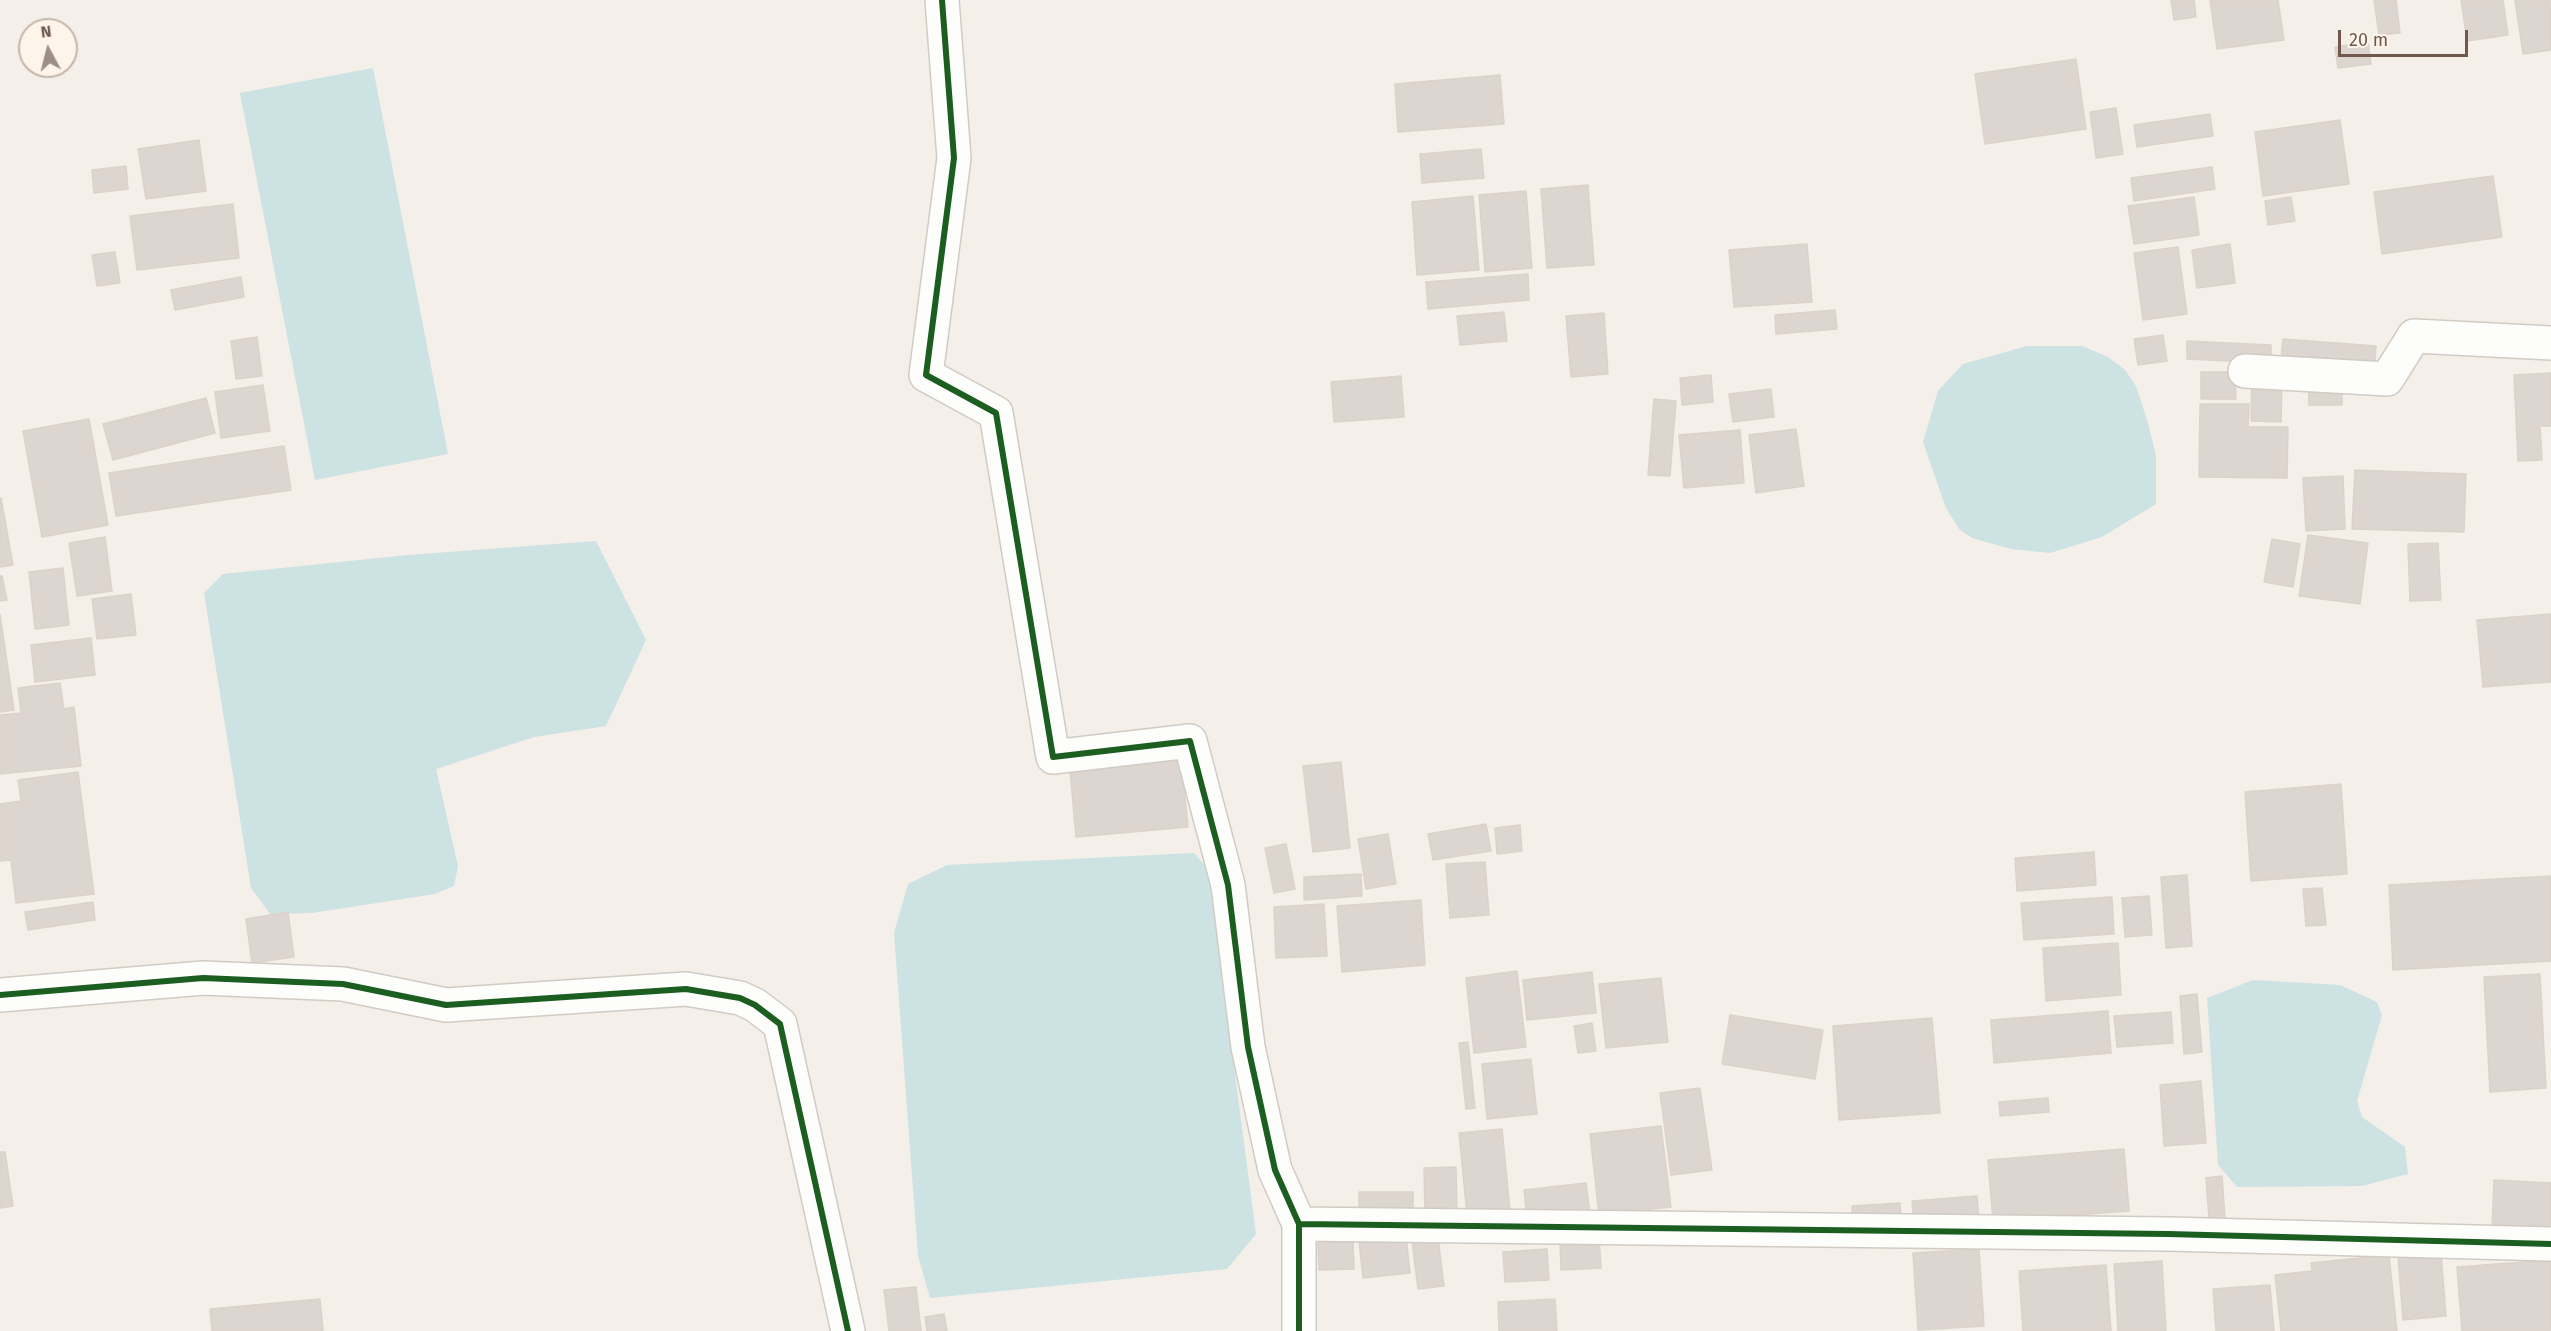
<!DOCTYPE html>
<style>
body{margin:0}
#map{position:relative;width:2551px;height:1331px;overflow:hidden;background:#f4efe9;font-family:"Fira Sans",sans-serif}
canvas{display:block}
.north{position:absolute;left:18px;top:18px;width:60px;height:60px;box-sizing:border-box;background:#fdf5ea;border:2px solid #c4b6ab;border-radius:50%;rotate:353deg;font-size:16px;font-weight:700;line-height:24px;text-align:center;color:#6f584d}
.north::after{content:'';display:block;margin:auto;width:21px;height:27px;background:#9e8d84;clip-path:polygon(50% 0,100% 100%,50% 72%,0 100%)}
.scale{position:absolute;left:2338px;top:30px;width:130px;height:27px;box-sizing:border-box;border:3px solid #6f584d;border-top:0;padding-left:8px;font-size:18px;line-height:21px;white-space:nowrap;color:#6f584d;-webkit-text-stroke:4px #fdf5ea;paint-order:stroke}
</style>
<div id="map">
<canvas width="2551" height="1331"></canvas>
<div class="north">N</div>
<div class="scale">20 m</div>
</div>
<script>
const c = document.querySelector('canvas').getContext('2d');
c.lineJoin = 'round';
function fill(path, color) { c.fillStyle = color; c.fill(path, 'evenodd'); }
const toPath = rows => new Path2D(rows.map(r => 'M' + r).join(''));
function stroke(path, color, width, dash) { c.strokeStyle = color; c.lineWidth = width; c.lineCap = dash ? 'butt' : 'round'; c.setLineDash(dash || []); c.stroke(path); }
const water = toPath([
 [373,68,448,454,315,480,240,93],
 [2027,346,2082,346,2108,357,2125,370,2136,386,2148,423,2156,455,2156,504,2102,537,2050,553,2011,549,1972,538,1959,529,1946,508,1923,442,1938,391,1963,364],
 [596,541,646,640,606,726,534,737,436,769,458,866,454,886,435,894,312,913,270,914,251,888,204,593,223,574,408,555],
 [1194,853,1208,869,1256,1234,1227,1269,930,1298,918,1256,894,933,908,884,947,865],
 [2253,980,2340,985,2377,1002,2382,1015,2357,1101,2362,1117,2405,1147,2408,1174,2362,1186,2237,1187,2218,1165,2207,998]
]);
const building = toPath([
 [2171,0,2194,0,2196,17,2174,20,2171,0],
 [2210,0,2278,0,2284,40,2217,49,2210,0],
 [2374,0,2396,0,2400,33,2379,35,2374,0],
 [2461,0,2503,0,2508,35,2467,41,2461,0],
 [2515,0,2550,0,2551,50,2523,54,2515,0],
 [2368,42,2371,64,2338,68,2335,47,2368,42],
 [2076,59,2086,129,1985,144,1975,74,2076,59],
 [1500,75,1504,124,1398,132,1395,84,1500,75],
 [2116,108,2123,154,2096,158,2090,112,2116,108],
 [2210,114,2213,136,2137,147,2134,125,2210,114],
 [2340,120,2349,184,2263,196,2255,132,2340,120],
 [199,140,206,191,146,199,138,149,199,140],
 [1481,149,1484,178,1422,183,1420,154,1481,149],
 [126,166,128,189,94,193,92,170,126,166],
 [2212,167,2215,189,2134,201,2131,178,2212,167],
 [2493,176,2502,237,2382,254,2374,192,2493,176],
 [1588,185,1594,265,1547,268,1541,189,1588,185],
 [1526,191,1532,268,1485,272,1479,195,1526,191],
 [1473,196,1479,270,1417,275,1412,202,1473,196],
 [2194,197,2199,235,2134,244,2128,206,2194,197],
 [2291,197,2295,221,2268,225,2265,201,2291,197],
 [233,204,239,258,137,270,130,216,233,204],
 [1807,244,1812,302,1734,307,1729,250,1807,244],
 [2230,244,2235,283,2197,288,2192,250,2230,244],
 [2178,247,2187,314,2143,320,2134,253,2178,247],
 [115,252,120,283,97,286,92,255,115,252],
 [1528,274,1529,300,1428,309,1426,282,1528,274],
 [241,277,244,297,175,310,171,290,241,277],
 [1835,310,1837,329,1776,334,1775,315,1835,310],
 [1504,312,1507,341,1460,345,1457,316,1504,312],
 [1604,313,1608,374,1571,377,1566,316,1604,313],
 [2163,335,2167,361,2138,365,2134,339,2163,335],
 [257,337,262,376,236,379,231,341,257,337],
 [2283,339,2376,346,2374,374,2280,367,2283,339],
 [2187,341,2271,345,2271,363,2187,359,2187,341],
 [2201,372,2235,372,2236,399,2201,399,2201,372],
 [2551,373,2551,426,2540,426,2542,460,2518,461,2514,375,2551,373],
 [1711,375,1713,402,1682,405,1680,378,1711,375],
 [1401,376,1404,417,1334,422,1331,382,1401,376],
 [2252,378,2282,378,2281,422,2251,421,2252,378],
 [2308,381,2342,381,2342,405,2309,405,2308,381],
 [263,385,270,431,221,438,215,392,263,385],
 [1771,389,1774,417,1733,422,1729,394,1771,389],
 [206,398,215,433,113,460,103,424,206,398],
 [1654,399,1676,401,1670,476,1648,475,1654,399],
 [2200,404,2249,404,2248,427,2288,427,2287,478,2199,477,2200,404],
 [89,419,108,525,42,537,23,431,89,419],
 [1796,429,1804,486,1756,493,1749,435,1796,429],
 [1740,430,1744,483,1684,488,1679,435,1740,430],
 [284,446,291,490,116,516,109,473,284,446],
 [2355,470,2466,474,2464,532,2352,529,2355,470],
 [2343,476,2345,529,2306,531,2303,478,2343,476],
 [1,498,13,565,0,567,0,499,1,498],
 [2308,535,2368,543,2360,604,2299,596,2308,535],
 [105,537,112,591,77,596,69,543,105,537],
 [2272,539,2300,544,2293,587,2264,582,2272,539],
 [2438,543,2441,600,2410,601,2408,544,2438,543],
 [63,568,69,625,35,629,29,572,63,568],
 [0,576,2,576,7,600,0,601,0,576],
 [131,594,136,635,97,639,92,599,131,594],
 [0,614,14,710,0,712,0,614],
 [2551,614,2551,682,2483,687,2477,620,2551,614],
 [91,638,95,675,35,682,31,645,91,638],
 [60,683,64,709,74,707,81,766,0,774,0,715,21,713,18,688,60,683],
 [1181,759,1188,827,1076,837,1070,770,1181,759],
 [1341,762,1350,848,1313,852,1303,766,1341,762],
 [78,772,94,894,16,903,11,860,0,861,0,804,21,801,18,780,78,772],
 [2341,784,2347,874,2251,881,2245,792,2341,784],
 [1486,824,1491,851,1433,860,1428,834,1486,824],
 [1520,825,1522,851,1497,854,1495,828,1520,825],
 [1388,834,1396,884,1366,889,1358,839,1388,834],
 [1286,844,1295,889,1274,893,1265,848,1286,844],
 [2094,852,2096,885,2017,891,2015,858,2094,852],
 [1485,862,1489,915,1450,918,1446,864,1485,862],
 [1361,874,1362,896,1304,900,1304,877,1361,874],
 [2187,875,2192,946,2166,948,2161,877,2187,875],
 [2551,876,2551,961,2393,970,2389,885,2551,876],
 [2322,888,2326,925,2306,926,2303,889,2322,888],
 [2149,896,2152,935,2125,937,2122,898,2149,896],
 [2112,897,2114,934,2024,940,2021,903,2112,897],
 [1421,900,1425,965,1342,972,1337,906,1421,900],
 [93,902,95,920,28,930,25,912,93,902],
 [1324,904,1327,956,1276,958,1274,907,1324,904],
 [288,912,294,957,252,963,246,919,288,912],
 [2118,943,2121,995,2046,1001,2043,948,2118,943],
 [1517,971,1526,1047,1474,1053,1466,978,1517,971],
 [1592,972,1596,1013,1527,1020,1523,980,1592,972],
 [2540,974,2546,1088,2490,1092,2484,977,2540,974],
 [1661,978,1668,1042,1606,1048,1599,984,1661,978],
 [2197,994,2202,1052,2184,1054,2180,996,2197,994],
 [2108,1011,2111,1053,1994,1063,1991,1020,2108,1011],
 [2171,1012,2173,1043,2117,1047,2114,1016,2171,1012],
 [1730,1015,1823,1030,1815,1079,1722,1064,1730,1015],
 [1932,1018,1940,1113,1839,1120,1833,1026,1932,1018],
 [1592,1023,1596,1051,1578,1053,1574,1026,1592,1023],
 [1468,1042,1475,1108,1466,1109,1459,1043,1468,1042],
 [1531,1059,1537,1114,1487,1119,1482,1064,1531,1059],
 [2201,1081,2206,1143,2164,1146,2160,1085,2201,1081],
 [1700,1088,1712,1170,1671,1175,1660,1093,1700,1088],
 [2048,1098,2049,1112,2000,1116,1999,1102,2048,1098],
 [1661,1126,1671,1207,1599,1215,1590,1134,1661,1126],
 [1502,1129,1510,1211,1467,1215,1459,1133,1502,1129],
 [2124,1149,2129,1211,1993,1221,1988,1160,2124,1149],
 [0,1152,5,1152,13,1206,0,1208,0,1152],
 [1456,1167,1457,1213,1425,1213,1424,1168,1456,1167],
 [2222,1176,2225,1219,2209,1219,2206,1178,2222,1176],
 [2494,1180,2551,1183,2551,1233,2492,1231,2494,1180],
 [1586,1183,1590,1213,1527,1220,1524,1190,1586,1183],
 [1359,1192,1413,1192,1413,1215,1359,1214,1359,1192],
 [1977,1196,1979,1222,1914,1227,1912,1201,1977,1196],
 [1900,1203,1901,1222,1853,1226,1852,1206,1900,1203],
 [1406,1236,1410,1273,1363,1278,1359,1241,1406,1236],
 [1438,1238,1444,1286,1418,1289,1412,1242,1438,1238],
 [1599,1238,1601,1268,1561,1270,1560,1240,1599,1238],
 [1353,1242,1354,1269,1319,1270,1318,1243,1353,1242],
 [1547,1249,1549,1280,1505,1282,1503,1252,1547,1249],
 [1979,1249,1984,1326,1918,1330,1913,1253,1979,1249],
 [2441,1253,2446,1316,2403,1320,2398,1256,2441,1253],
 [2389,1255,2397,1331,2281,1331,2275,1275,2312,1271,2311,1263,2389,1255],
 [2551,1260,2551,1331,2462,1331,2457,1267,2551,1260],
 [2162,1261,2166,1331,2118,1331,2114,1264,2162,1261],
 [2106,1265,2111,1331,2023,1331,2019,1271,2106,1265],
 [2270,1285,2274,1331,2216,1331,2213,1289,2270,1285],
 [916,1287,921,1331,889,1331,884,1290,916,1287],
 [320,1299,323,1331,212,1331,210,1309,320,1299],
 [1555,1299,1557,1331,1499,1331,1498,1302,1555,1299],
 [944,1314,947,1331,927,1331,925,1317,944,1314]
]);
const street = toPath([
 [942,0,954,158,926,375,996,413,1053,757,1190,741,1228,885,1248,1047,1275,1170,1299,1224],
 [2245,371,2387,379,2414,336,2551,343],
 [0,995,203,978,343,984,446,1005,686,989,740,998,755,1005,780,1024,848,1331],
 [1299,1331,1299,1224,2168,1234,2551,1244]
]);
const cycleway = toPath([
 [942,0,954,158,926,375,996,413,1053,757,1190,741,1228,885,1248,1047,1275,1170,1299,1224],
 [0,995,203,978,343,984,446,1005,686,989,740,998,755,1005,780,1024,848,1331],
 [1299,1331,1299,1224,2168,1234,2551,1244]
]);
fill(water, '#cce2e3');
fill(building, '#ddd5cf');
stroke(building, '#dcd2cc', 1.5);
stroke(street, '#d1cbc4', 36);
stroke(street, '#fdfdfc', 33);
stroke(cycleway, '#1b5e20', 6);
</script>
